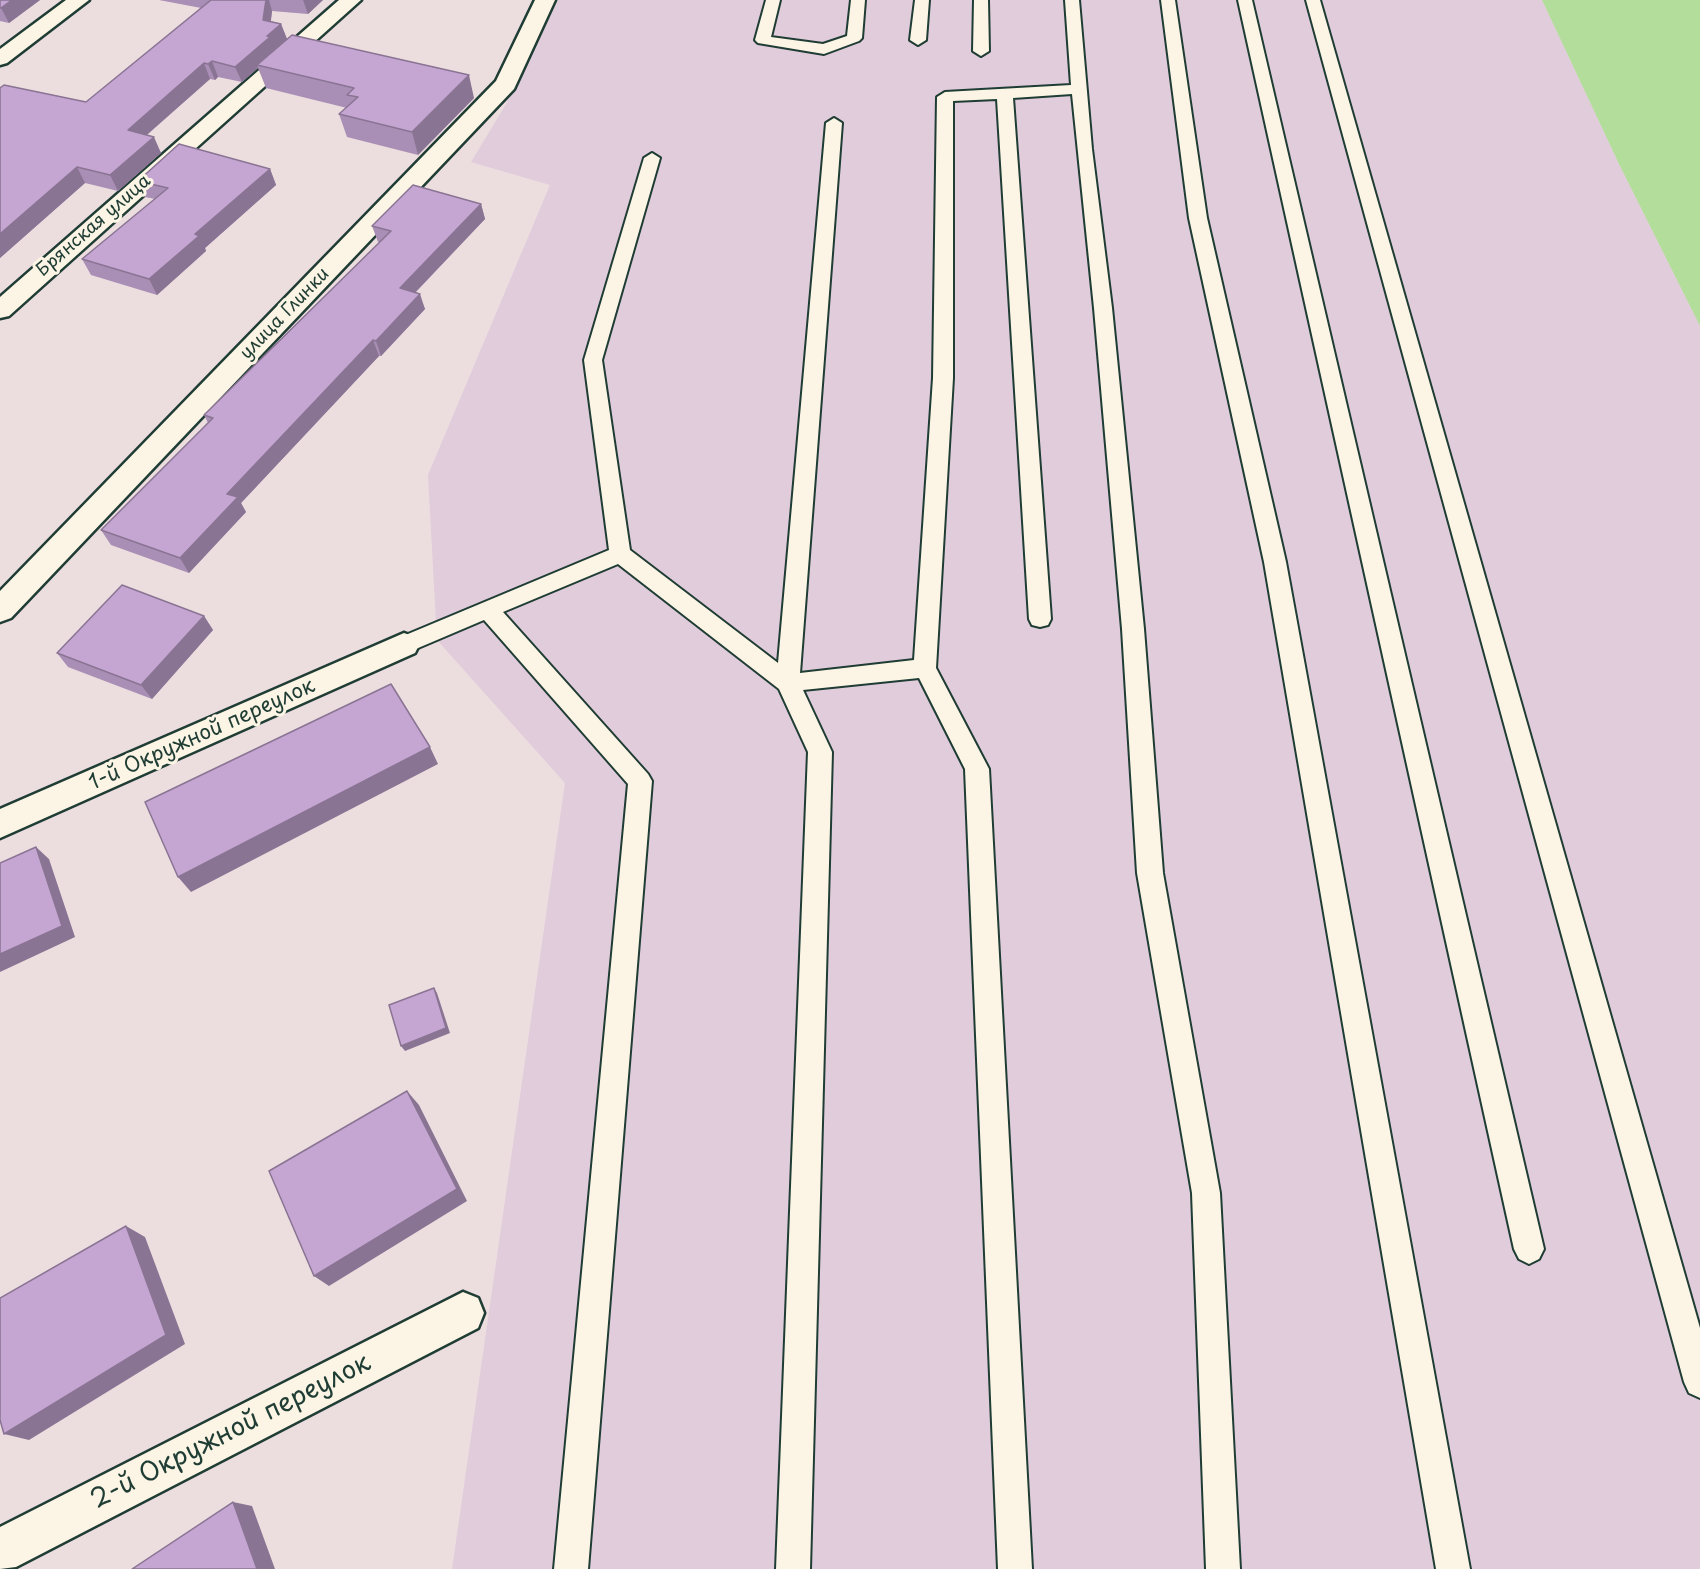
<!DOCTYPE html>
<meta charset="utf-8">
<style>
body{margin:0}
canvas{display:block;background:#ecdddf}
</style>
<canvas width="1700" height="1569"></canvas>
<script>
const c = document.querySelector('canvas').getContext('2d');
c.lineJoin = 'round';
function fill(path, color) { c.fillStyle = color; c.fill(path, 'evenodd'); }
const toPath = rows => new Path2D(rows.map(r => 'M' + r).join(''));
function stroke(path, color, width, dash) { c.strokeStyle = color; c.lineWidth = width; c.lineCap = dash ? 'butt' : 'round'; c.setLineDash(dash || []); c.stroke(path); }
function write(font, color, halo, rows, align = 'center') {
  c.font = font + ' "Playpen Sans",sans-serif'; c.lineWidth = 6; c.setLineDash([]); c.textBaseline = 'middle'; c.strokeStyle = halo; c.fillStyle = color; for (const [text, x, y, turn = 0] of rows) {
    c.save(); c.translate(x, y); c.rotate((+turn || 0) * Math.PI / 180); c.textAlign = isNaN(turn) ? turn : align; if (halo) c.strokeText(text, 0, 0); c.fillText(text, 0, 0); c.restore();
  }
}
const built = toPath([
 [558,0,1542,0,1619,164,1700,326,1700,1569,452,1569,565,783,437,640,428,475,550,185,471,162,506,104]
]);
const green = toPath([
 [1542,0,1700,0,1700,326,1619,164]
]);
const lane = toPath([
 [766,0,780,0,771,37,823,44,847,36,851,0,865,0,862,38,859,41,824,54,758,43,755,40,766,0],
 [915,0,929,0,926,40,918,45,910,40,915,0],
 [974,0,988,0,989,51,981,56,973,51,974,0],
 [1065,0,1079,0,1092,149,1112,308,1144,629,1163,873,1220,1193,1240,1569,1206,1569,1192,1193,1137,873,1122,629,1094,308,1072,94,1013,98,1051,619,1048,625,1040,627,1032,625,1029,619,997,99,953,101,953,378,936,668,989,769,1032,1569,998,1569,965,769,919,678,803,690,832,752,810,1569,776,1569,808,752,779,689,618,564,503,612,648,774,652,781,588,1569,554,1569,628,784,484,620,404,654,396,651,393,645,396,639,609,550,584,360,644,158,652,153,660,158,602,360,630,550,778,663,826,123,834,118,842,123,800,673,914,660,933,378,937,97,945,92,1071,85,1065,0],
 [1161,0,1175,0,1207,218,1286,562,1470,1569,1436,1569,1264,562,1189,218,1161,0],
 [1238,0,1252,0,1544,1249,1539,1259,1529,1264,1519,1259,1514,1249,1238,0],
 [1306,0,1320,0,1700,1328,1700,1398,1689,1393,1684,1382,1306,0]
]);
const street = toPath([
 [66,0,89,0,7,63,0,65,0,49,66,0],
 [339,0,361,0,9,316,0,318,0,297,339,0],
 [535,0,555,0,514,89,11,618,0,622,0,591,496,81,535,0],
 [404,633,415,637,419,645,415,653,0,838,0,809,404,633],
 [463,1292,478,1298,484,1313,478,1328,16,1567,0,1569,0,1527,463,1292]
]);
const wall = toPath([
 [0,0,40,0,9,23,0,21],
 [159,0,323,0,308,14,272,11,271,21,281,24,287,39,275,50,474,98,418,155,347,137,339,114,347,108,266,88,258,68,242,82,218,77,215,80,210,79,147,135,161,153,118,191,85,183,0,258,0,88,86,102,201,8],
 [270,169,276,185,205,248,206,251,157,295,91,275,82,259,155,199,145,197,138,181],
 [481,204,485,219,416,292,425,309,381,356,379,356,241,503,246,512,189,573,111,545,101,530,208,423,204,415,380,242,378,242,372,226],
 [204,616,213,630,152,699,68,667,57,653]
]);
const shadedWall = toPath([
 [12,0,40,0,9,23,1,8],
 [266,0,269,0,272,11,269,34,281,24,287,39,275,49,276,52,257,65,258,68,242,82,235,67,263,20],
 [303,0,323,0,308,14],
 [212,61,218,77,215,80,208,64],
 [204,63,210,79,135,145,128,130],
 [469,75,474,98,418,155,412,132],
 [154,137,161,153,118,191,110,175],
 [77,167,85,183,0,258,0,234],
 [270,169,276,185,205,248,206,251,157,295,149,279,195,234],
 [481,204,485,219,405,303,400,288],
 [420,294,425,309,381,356,376,341],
 [373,340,379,356,241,503,246,512,189,573,180,558,227,494],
 [204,616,213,630,152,699,141,685],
 [430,747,438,764,191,892,178,877],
 [36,847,49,859,75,937,0,972,0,954],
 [434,988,437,993,450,1033,405,1051,401,1046],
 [407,1091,419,1105,467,1201,329,1286,314,1276],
 [126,1226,145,1237,185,1344,29,1440,4,1434],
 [233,1502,252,1506,275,1569,257,1569]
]);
const building = toPath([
 [0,0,12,0,1,8,0,8,0,0],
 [211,0,266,0,263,20,281,24,267,36,270,37,235,67,212,61,208,64,204,63,128,130,154,137,110,175,77,167,0,234,0,88,4,85,86,102,211,0],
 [292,35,469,75,412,132,339,114,358,97,347,95,354,88,257,65,292,35],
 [179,144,270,169,195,234,199,236,149,279,82,259,168,188,138,181,179,144],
 [413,185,481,204,400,288,420,294,376,341,373,340,227,494,238,497,180,558,101,530,213,418,204,415,391,231,372,226,413,185],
 [122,585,204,616,141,685,57,653,122,585],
 [391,684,430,747,178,877,145,802,391,684],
 [36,847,62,926,0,954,0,863,36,847],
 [434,988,446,1028,401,1046,389,1005,434,988],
 [407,1091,457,1189,314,1276,269,1171,407,1091],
 [126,1226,166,1335,4,1434,0,1420,0,1298,126,1226],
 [233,1502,257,1569,132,1569,233,1502]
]);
const farStreetnames = [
 ["Брянская улица",94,226,-41],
 ["улица Глинки",285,314,-46]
];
const streetNames = [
 ["1-й Окружной переулок",202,735,-24]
];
const nearStreetnames = [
 ["2-й Окружной переулок",231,1432,-27]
];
fill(built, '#e0ccdb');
fill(green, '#b3dd9a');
stroke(lane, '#1f3d34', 4);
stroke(street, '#1f3d34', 5);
fill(lane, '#fcf5e5');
fill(street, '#fcf5e5');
fill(wall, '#a98fb5');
fill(shadedWall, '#8a7493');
fill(building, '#c5a6d2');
stroke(building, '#8a7493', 1.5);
write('18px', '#1f3d34', '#fcf5e5', farStreetnames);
write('21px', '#1f3d34', '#fcf5e5', streetNames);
write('26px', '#1f3d34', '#fcf5e5', nearStreetnames);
</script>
